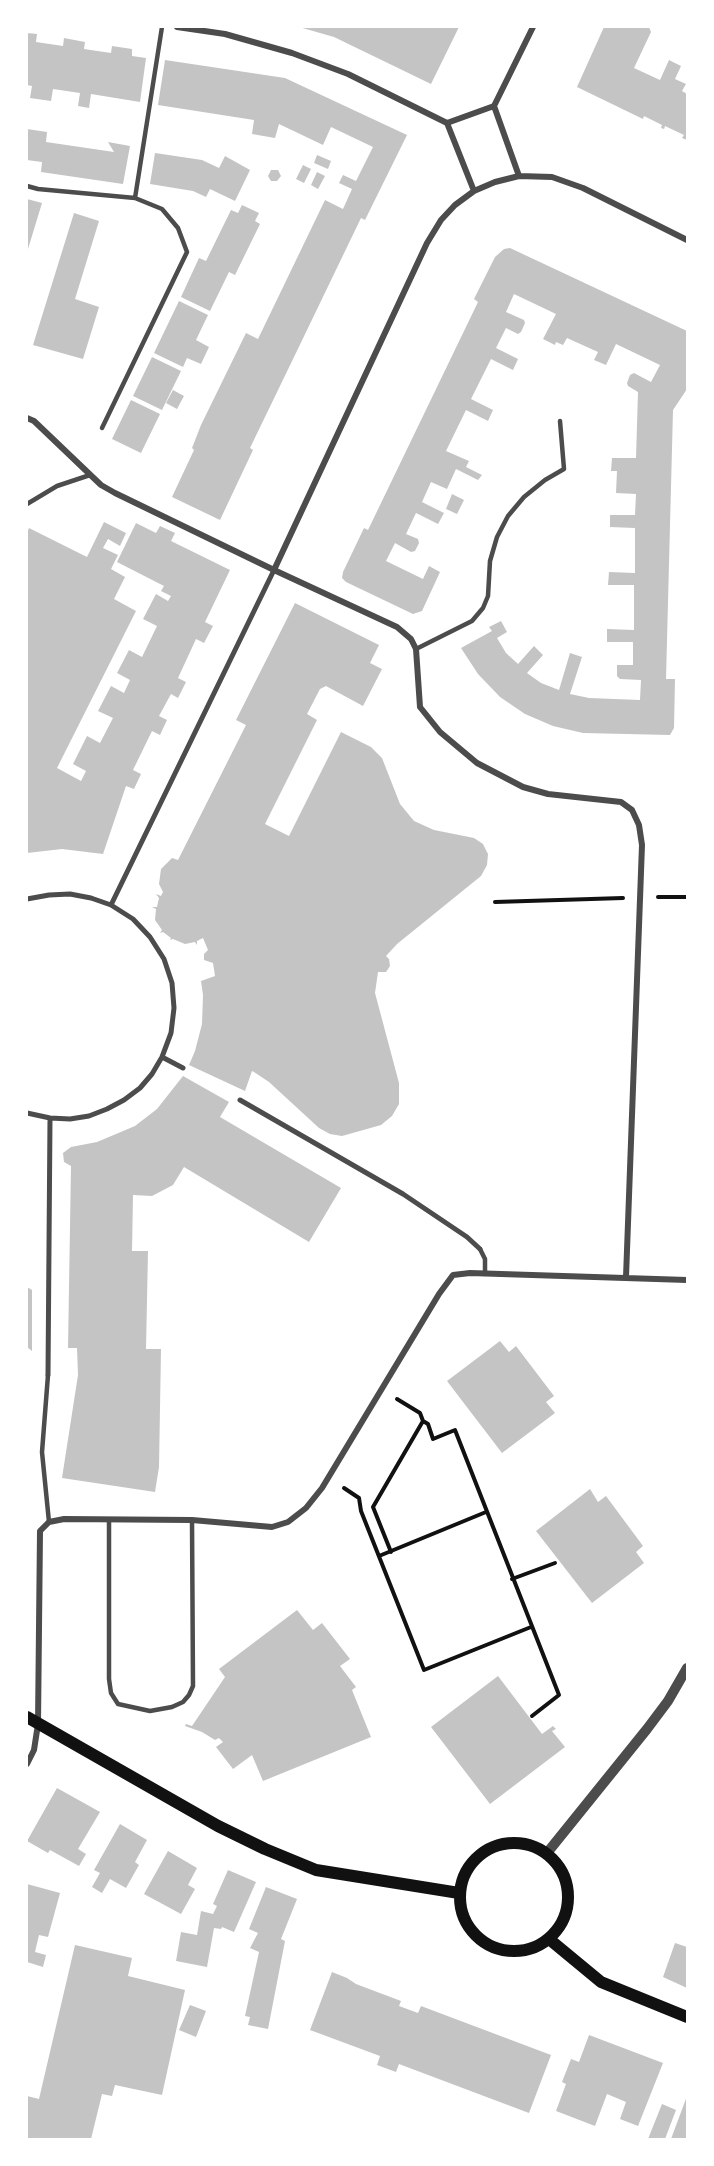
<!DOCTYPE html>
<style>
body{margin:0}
#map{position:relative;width:714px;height:2166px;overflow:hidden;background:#fff;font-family:"PT Sans Narrow",sans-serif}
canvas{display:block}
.frame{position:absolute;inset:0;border:28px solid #fff;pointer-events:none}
</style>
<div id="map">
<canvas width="714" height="2166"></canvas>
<div class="frame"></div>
</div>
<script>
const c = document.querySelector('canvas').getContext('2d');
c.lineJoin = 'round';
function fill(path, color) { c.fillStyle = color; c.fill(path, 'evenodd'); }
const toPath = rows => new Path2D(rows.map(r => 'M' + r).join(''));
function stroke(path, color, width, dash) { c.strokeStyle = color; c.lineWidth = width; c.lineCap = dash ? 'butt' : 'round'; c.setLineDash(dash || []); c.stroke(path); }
const building = toPath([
 [299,27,412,28,459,27,431,84,334,37],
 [604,27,649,27,651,32,634,68,660,80,669,60,681,66,675,79,686,84,682,91,687,94,687,140,682,138,684,135,665,126,664,129,661,128,662,125,644,116,643,119,577,87],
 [27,33,37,34,36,42,63,46,64,38,85,42,84,49,111,53,112,46,132,49,132,56,146,58,140,102,91,94,89,108,78,106,80,93,53,89,51,101,30,98,32,86,27,85],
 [165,60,285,78,407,135,365,220,361,218,294,357,250,448,253,450,220,520,172,497,194,450,192,448,201,425,246,333,258,339,325,200,343,209,352,189,339,183,343,175,356,181,373,147,331,127,323,145,279,124,275,138,252,134,254,120,158,105],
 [27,129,47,132,46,142,114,152,108,142,130,146,123,184,41,172,42,162,27,160],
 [155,153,202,160,219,168,225,156,250,170,235,201,210,189,206,197,193,191,150,184],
 [317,155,331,161,328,169,314,163],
 [303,165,311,169,304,183,296,179],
 [271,170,278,170,281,176,277,181,271,181,268,176],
 [317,172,325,176,318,189,311,185],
 [27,199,42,203,28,249,27,249],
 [242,205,259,213,255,221,260,224,235,275,229,272,210,311,181,297,199,258,206,261,231,210,238,213],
 [74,213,99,221,75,299,99,307,83,359,33,345],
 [510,248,687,331,687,389,673,410,666,679,675,679,674,728,670,735,583,733,553,726,525,714,500,697,478,674,461,648,492,631,489,627,501,621,507,632,497,638,506,653,518,664,534,646,543,655,527,673,541,683,559,690,570,653,582,657,570,694,589,698,640,700,641,680,620,679,617,676,617,665,633,665,633,642,607,642,607,629,634,630,634,585,608,585,609,572,635,573,635,528,610,527,610,515,635,515,636,494,616,493,617,471,611,471,612,458,636,458,638,392,628,386,627,383,630,375,634,373,651,382,660,365,616,344,606,365,594,360,598,352,567,338,563,345,556,342,555,345,543,339,556,314,514,294,506,312,524,320,525,323,521,332,518,334,506,328,496,348,518,359,513,370,491,359,471,399,493,410,488,421,466,410,446,451,469,461,466,467,482,475,478,480,456,469,447,489,431,482,422,502,444,513,438,524,416,513,406,534,418,539,419,543,415,551,411,552,395,543,386,561,423,579,429,566,440,572,422,611,413,614,346,582,342,578,343,572,364,528,368,530,478,302,474,299,495,257,504,249],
 [179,301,208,315,196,340,209,347,201,364,187,358,183,367,154,353],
 [152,357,181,371,162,410,133,396],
 [173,390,184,396,177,409,166,403],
 [131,400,160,414,141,453,112,439],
 [452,494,464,500,457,514,446,509],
 [104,522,126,533,120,546,108,539,103,548,118,555,111,569,125,577,114,599,136,611,57,768,81,781,86,771,73,764,87,736,100,743,113,718,98,711,111,686,124,693,130,680,117,673,129,650,142,657,157,626,143,619,156,594,168,601,171,596,161,591,164,586,117,562,136,523,156,533,160,526,175,533,171,541,230,570,205,622,213,626,204,643,196,639,178,678,186,682,178,698,171,694,159,716,167,720,160,735,152,731,133,770,141,774,134,789,126,786,103,854,62,849,27,853,27,533,29,528,87,557],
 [295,603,379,645,370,663,382,669,363,706,326,686,320,689,307,714,317,720,265,824,289,836,341,732,371,747,382,758,400,804,414,821,434,830,474,838,483,844,488,854,487,865,481,876,397,944,386,956,389,959,390,966,386,972,378,972,375,993,399,1083,399,1104,392,1116,381,1125,342,1136,330,1134,319,1128,269,1082,254,1072,252,1071,245,1091,189,1065,195,1051,202,1024,203,995,201,981,215,976,213,963,204,960,204,954,208,950,203,938,197,941,197,945,195,942,185,944,173,939,170,940,171,938,163,932,160,933,162,930,155,920,156,909,152,907,157,907,159,898,156,894,161,896,163,892,159,884,161,869,172,858,178,860,246,725,236,720],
 [183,1076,229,1102,220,1117,341,1188,309,1242,184,1167,173,1185,152,1196,133,1195,132,1251,148,1251,146,1349,161,1349,159,1467,155,1492,62,1478,78,1375,77,1348,68,1348,71,1166,64,1162,63,1153,71,1147,97,1142,135,1126,157,1109],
 [27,1287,32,1290,32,1351,27,1347],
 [500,1341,509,1352,516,1346,554,1396,546,1402,555,1413,502,1453,447,1381],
 [590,1489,598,1502,606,1496,643,1546,636,1552,644,1563,592,1603,536,1531],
 [297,1610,313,1630,322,1623,350,1659,340,1666,356,1687,352,1690,371,1737,263,1781,252,1755,233,1769,216,1747,223,1742,219,1738,215,1740,202,1732,185,1726,186,1724,192,1726,225,1677,219,1669],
 [498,1676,542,1734,553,1726,556,1729,552,1731,565,1747,490,1804,431,1727],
 [57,1788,100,1812,78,1849,86,1854,79,1866,50,1850,48,1853,27,1841],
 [120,1824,147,1840,135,1862,139,1865,126,1888,110,1879,102,1893,92,1887,100,1873,94,1870],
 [168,1851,197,1868,188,1885,195,1889,181,1914,144,1894],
 [228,1870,256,1882,234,1932,222,1927,221,1929,214,1928,207,1967,176,1961,181,1932,197,1935,201,1911,213,1914,217,1906,213,1904],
 [27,1884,60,1893,48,1937,39,1935,35,1952,46,1955,43,1967,27,1962],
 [266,1887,297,1899,281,1939,285,1941,268,2029,248,2025,250,2017,245,2016,259,1952,250,1948,258,1933,249,1929],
 [675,1943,687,1947,687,1988,663,1977],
 [75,1945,132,1958,128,1976,185,1990,162,2095,115,2085,112,2096,102,2094,91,2139,27,2139,27,2096,39,2099],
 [332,1972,347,1978,356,1984,401,2001,399,2006,418,2013,421,2006,551,2055,529,2113,399,2064,396,2072,377,2065,380,2056,310,2030],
 [190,2005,206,2011,196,2037,179,2030],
 [589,2035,663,2063,638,2126,620,2119,626,2102,607,2094,595,2126,556,2111,566,2084,562,2082,571,2059,579,2062],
 [687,2096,687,2139,671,2139],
 [662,2104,676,2110,665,2139,648,2139]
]);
const path = toPath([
 [658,897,687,897],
 [495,902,623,898],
 [397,1399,420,1413,423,1421,428,1424,433,1439,455,1430,559,1695,532,1716],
 [344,1488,359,1498,361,1511,424,1670,531,1627],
 [391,1552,373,1507,423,1421],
 [379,1556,486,1512],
 [512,1579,555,1563]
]);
const service = toPath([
 [27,186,38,189,135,198,162,209,178,228,187,252,102,428],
 [135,198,162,27],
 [27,504,57,486,90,475],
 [416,649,472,621,483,608,488,596,490,561,497,537,508,516,524,497,545,480,564,469,560,421],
 [480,1249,485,1259,485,1274],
 [48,1375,42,1452,49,1522],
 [109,1521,109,1679,111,1693,118,1704,150,1711,172,1707,183,1702,189,1695,193,1686,192,1520]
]);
const pedestrian = toPath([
 [27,899,49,895,70,894,91,898,111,905,133,919,150,937,164,959,172,983,174,1008,171,1033,162,1057,152,1074,140,1088,124,1100,107,1109,89,1116,70,1119,50,1118,27,1113],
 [111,905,274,570],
 [162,1057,183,1068],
 [240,1100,403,1194,467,1237,480,1249],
 [48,1375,50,1118]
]);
const minor = toPath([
 [177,27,225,34,292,53,348,74,447,123,474,191],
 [447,123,494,106],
 [519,176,494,106,533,27],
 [27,418,34,421,101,485,115,493,274,570,397,627,411,639,416,649,420,707,440,732,477,763,523,787,548,794,621,802,632,810,639,825,642,845,626,1277],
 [274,570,427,243,441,220,455,205,474,191,495,182,519,176,552,177,583,188,687,240],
 [27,1764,34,1750,38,1724,40,1531,49,1522,64,1519,192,1520,272,1527,288,1522,306,1508,322,1488,439,1294,453,1275,470,1273,687,1280]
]);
const tertiary = toPath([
 [547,1853,647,1729,668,1701,687,1668]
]);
const secondary = toPath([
 [27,1717,218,1826,265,1849,316,1870,459,1893],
 '460 1897a54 54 0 1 1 108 0a54 54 0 1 1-108 0Z',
 [549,1939,601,1982,687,2017]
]);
fill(building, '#c4c4c4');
stroke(path, '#111', 4);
stroke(service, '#4c4c4c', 4.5);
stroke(pedestrian, '#4c4c4c', 5);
stroke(minor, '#4c4c4c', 6);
stroke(tertiary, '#4c4c4c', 10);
stroke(secondary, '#111', 12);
</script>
